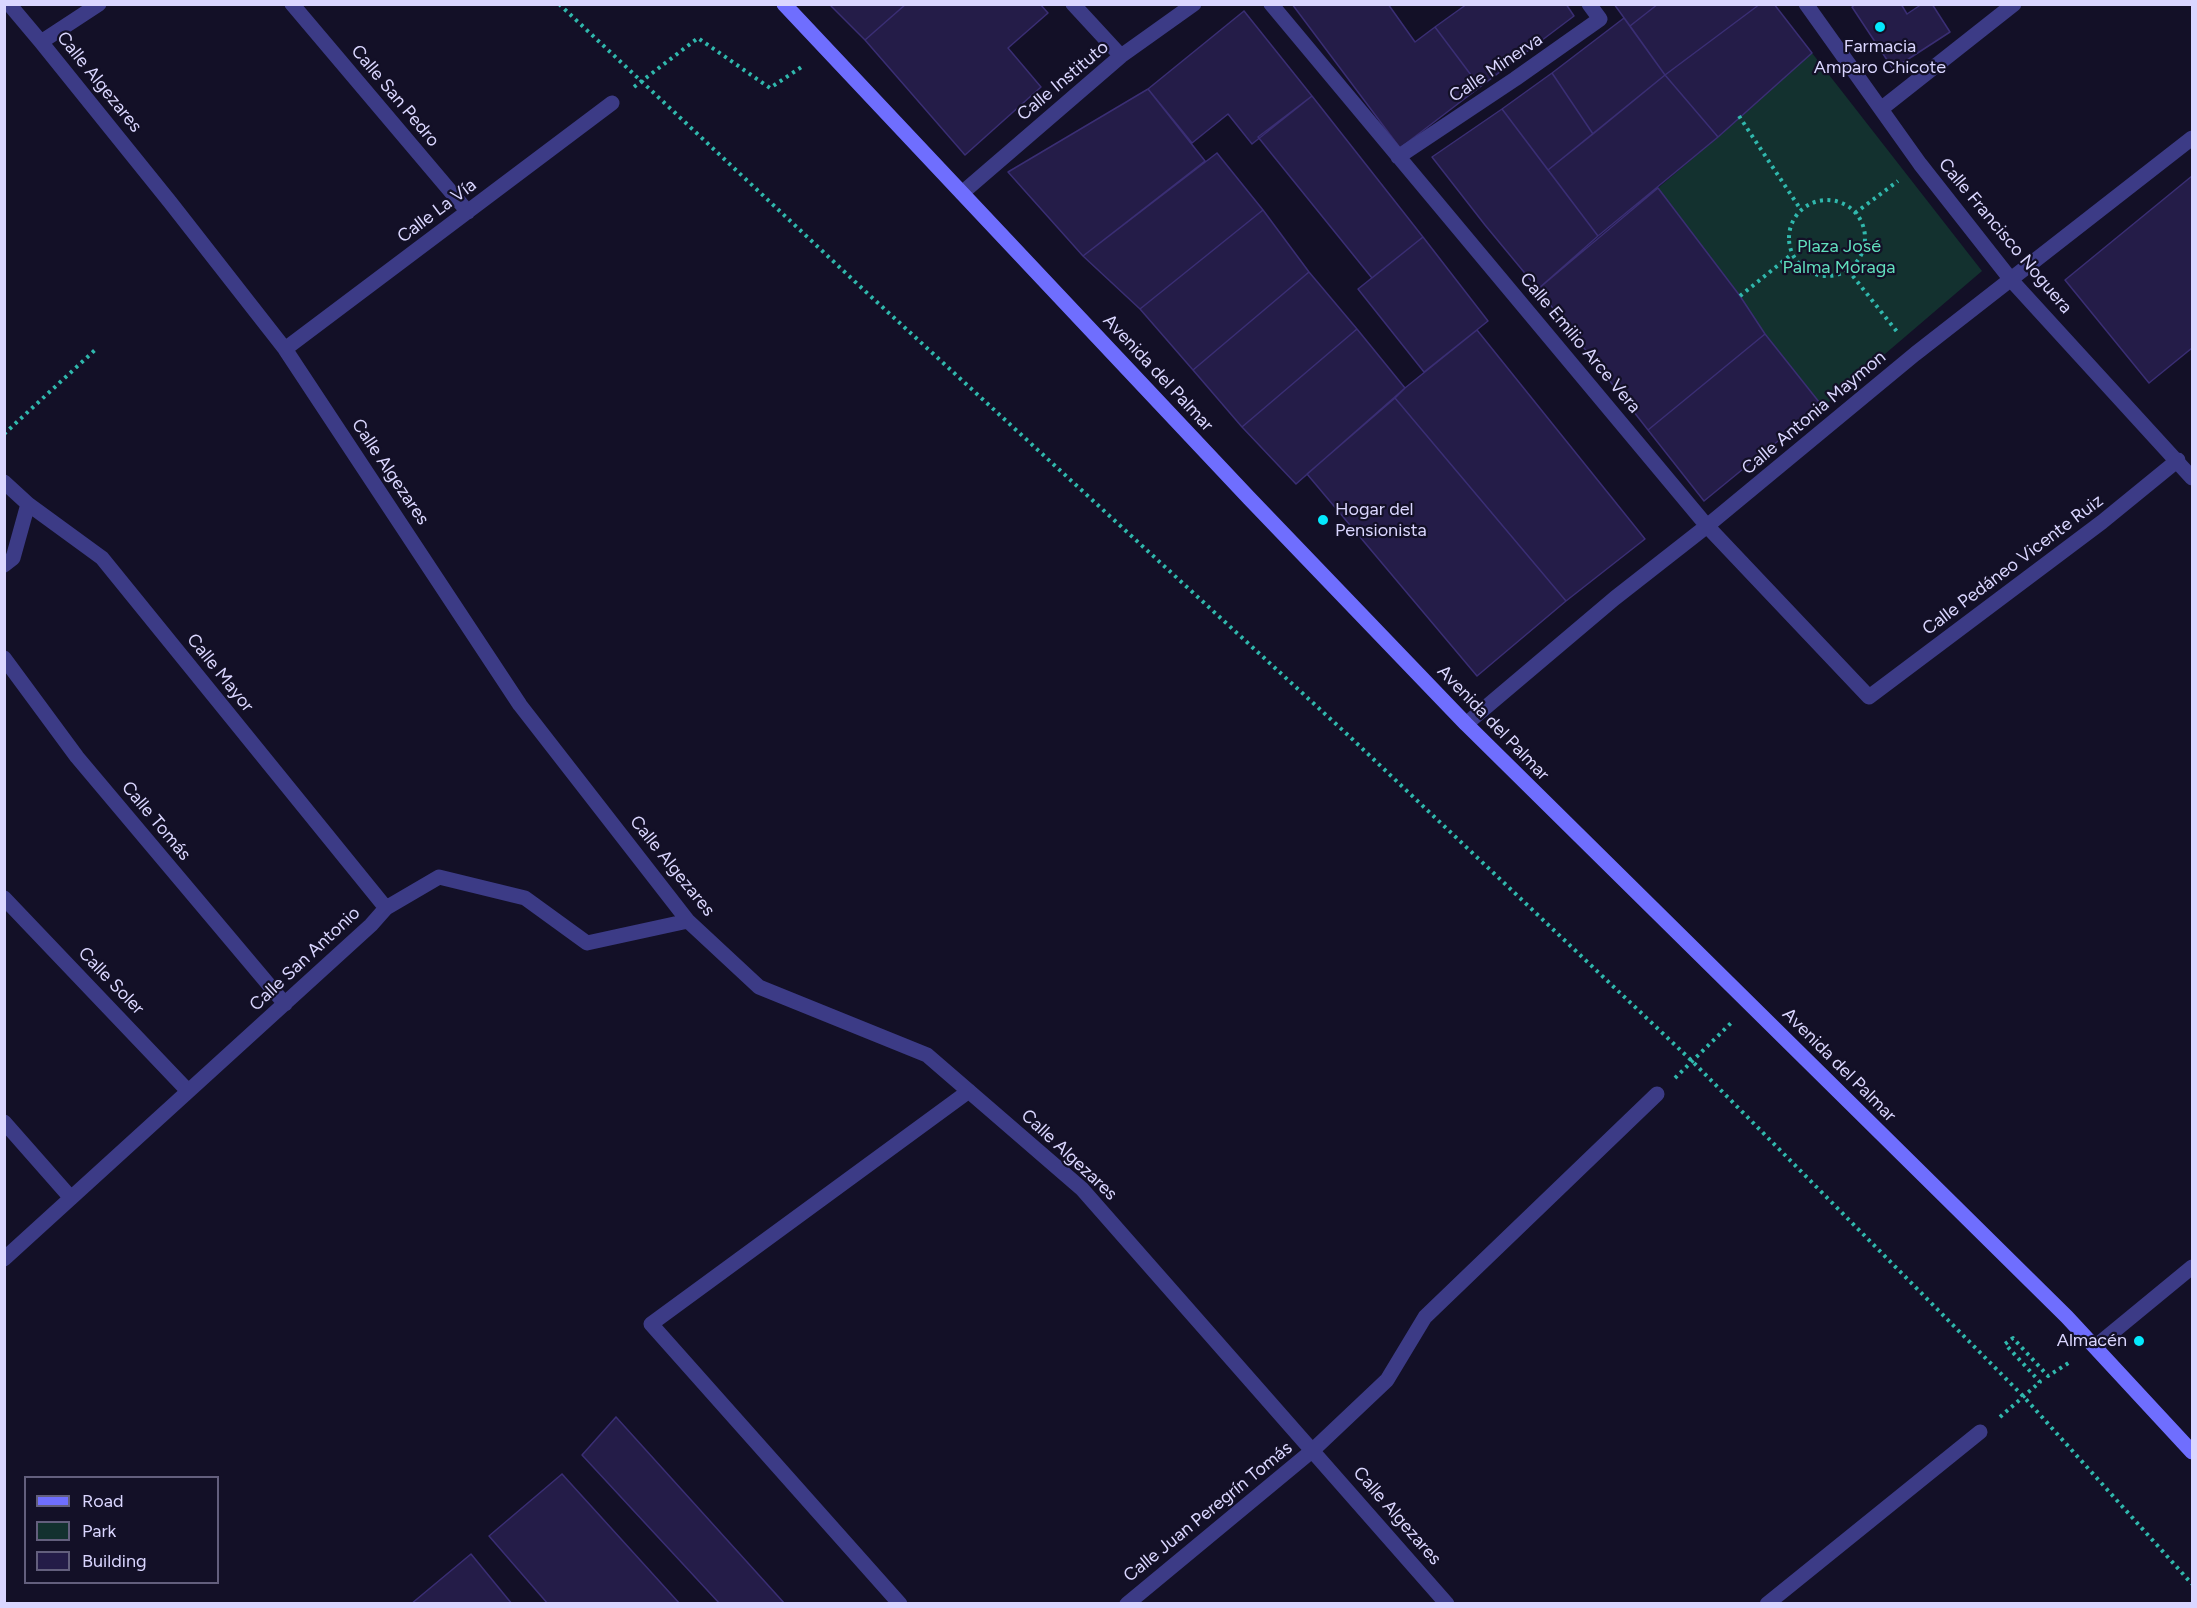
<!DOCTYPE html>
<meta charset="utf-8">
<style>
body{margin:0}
#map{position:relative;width:2197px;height:1608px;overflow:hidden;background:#131027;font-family:Figtree,sans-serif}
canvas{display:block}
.frame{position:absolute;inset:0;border:6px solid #dad6ff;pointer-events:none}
.legend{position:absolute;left:24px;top:1476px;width:195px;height:108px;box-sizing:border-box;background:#131027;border:2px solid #635f7d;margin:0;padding:8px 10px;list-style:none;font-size:18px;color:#dad6ff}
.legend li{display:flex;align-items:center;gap:12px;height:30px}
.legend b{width:30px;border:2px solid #635f7d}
</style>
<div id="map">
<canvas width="2197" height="1608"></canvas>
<div class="frame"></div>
<ul class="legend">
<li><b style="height:8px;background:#6f6efe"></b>Road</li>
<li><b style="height:16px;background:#13312f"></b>Park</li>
<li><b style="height:16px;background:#241c48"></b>Building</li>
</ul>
</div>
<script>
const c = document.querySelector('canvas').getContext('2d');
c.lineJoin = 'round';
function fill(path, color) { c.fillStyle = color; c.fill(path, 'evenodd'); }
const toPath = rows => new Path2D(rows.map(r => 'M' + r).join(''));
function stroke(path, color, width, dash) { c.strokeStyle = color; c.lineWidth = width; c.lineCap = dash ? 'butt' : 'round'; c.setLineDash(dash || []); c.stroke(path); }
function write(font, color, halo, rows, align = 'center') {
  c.font = font + ' Figtree,sans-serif'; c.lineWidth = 4.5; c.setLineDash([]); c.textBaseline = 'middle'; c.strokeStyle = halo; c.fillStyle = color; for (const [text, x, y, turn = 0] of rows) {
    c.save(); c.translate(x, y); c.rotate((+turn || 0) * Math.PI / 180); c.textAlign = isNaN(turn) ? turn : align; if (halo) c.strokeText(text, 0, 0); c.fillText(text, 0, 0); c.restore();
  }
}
const green = toPath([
 [1812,53,1982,271,1823,407,1765,334,1740,296,1658,188,1718,137]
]);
const building = toPath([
 [829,4,906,4,865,40,829,4],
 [906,4,1040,4,1048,13,1008,48,1041,87,965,155,865,40,906,4],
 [1292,4,1388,4,1415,42,1435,27,1480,87,1400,148,1292,4],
 [1467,4,1566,4,1574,16,1480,87,1435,27,1467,4],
 [1614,4,1658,4,1630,26,1614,4],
 [1658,4,1760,4,1665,75,1630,26,1658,4],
 [1760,4,1774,4,1812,53,1718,137,1665,75,1760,4],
 [1856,4,1901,4,1907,14,1922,4,1932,4,1950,32,1893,69,1852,7,1856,4],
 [1244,11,1312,96,1252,144,1228,114,1192,143,1148,89,1244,11],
 [1624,18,1665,75,1593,134,1552,73,1624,18],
 [1552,73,1593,134,1548,170,1502,109,1552,73],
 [1665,75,1718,137,1598,236,1548,170,1665,75],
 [1148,89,1205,161,1083,256,1008,172,1148,89],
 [1312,96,1423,237,1372,278,1258,137,1312,96],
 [1502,109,1598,236,1538,289,1485,225,1432,157,1502,109],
 [1217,153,1263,210,1140,309,1083,256,1217,153],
 [2192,176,2192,348,2149,383,2065,280,2192,176],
 [1658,188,1740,296,1765,334,1648,430,1538,289,1658,188],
 [1263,210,1309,272,1193,370,1140,309,1263,210],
 [1423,237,1488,321,1424,372,1358,289,1423,237],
 [1309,272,1357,329,1242,427,1193,370,1309,272],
 [1357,329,1405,388,1296,484,1242,427,1357,329],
 [1477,330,1645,539,1566,601,1395,398,1405,388,1477,330],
 [1765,334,1823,407,1765,451,1704,501,1648,430,1765,334],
 [1395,398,1566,601,1477,676,1307,474,1395,398],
 [616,1417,785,1604,720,1604,582,1455,616,1417],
 [562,1474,680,1604,548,1604,489,1536,562,1474],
 [471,1554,512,1604,411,1604,471,1554]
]);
const path = toPath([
 [559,4,866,292,1349,736,1693,1062,2024,1397,2192,1584],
 [634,87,698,38,770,88,803,66],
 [1739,116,1801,210],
 '1789 238a38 38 0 1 1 76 0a38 38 0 1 1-76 0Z',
 [1855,213,1898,181],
 [1848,270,1898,333],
 [1740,296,1792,254],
 [4,434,95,350],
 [1675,1078,1732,1022],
 [2000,1417,2040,1382,2005,1344,2013,1338,2048,1376,2070,1362]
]);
const street = toPath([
 [9,4,41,42,170,202,285,349,520,705,688,921,759,987,927,1055,1082,1189,1447,1604],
 [292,4,468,212],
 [1073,4,1121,56],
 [1271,4,1707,526,1869,697,2102,522,2178,460],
 [1806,4,1920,164,2012,281,2192,478],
 [41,42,99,4],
 [1881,109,2014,4],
 [1398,157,1515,79,1600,19,1589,4],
 [962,193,1121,56,1194,4],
 [285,349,612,103],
 [4,482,28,504,102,558,386,908],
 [4,565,13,558,28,504],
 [4,658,77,757,285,1004],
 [1466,724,1615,598,1707,526,1915,354,2192,138],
 [4,898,188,1091],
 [4,1122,71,1198],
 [4,1259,371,925,386,908,439,877,525,898,587,943,688,921],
 [2096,1346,2192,1267],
 [900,1604,651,1324,969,1091],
 [1127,1604,1313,1450,1387,1380,1425,1317,1657,1094],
 [1767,1604,1980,1432]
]);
const secondary = toPath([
 [784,4,1249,498,1466,724,2067,1317,2192,1452]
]);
const markers = [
 [1880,27,6,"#04e9fd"],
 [1323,520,6,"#04e9fd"],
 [2139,1341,6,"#04e9fd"]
];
const poiNames = [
 ["Farmacia",1880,47],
 ["Amparo Chicote",1880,68],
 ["Hogar del",1335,510,"left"],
 ["Pensionista",1335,531,"left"],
 ["Almacén",2127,1341,"right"]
];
const streetNames = [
 ["Calle Minerva",1496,68,-34],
 ["Calle Instituto",1063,81,-40],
 ["Calle Algezares",99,82,51],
 ["Calle San Pedro",395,96,50],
 ["Calle La Vía",437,211,-37],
 ["Calle Francisco Noguera",2005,236,50],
 ["Calle Emilio Arce Vera",1580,343,50],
 ["Avenida del Palmar",1158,373,47],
 ["Calle Antonia Maymon",1814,413,-40],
 ["Calle Algezares",390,472,56],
 ["Calle Pedáneo Vicente Ruiz",2013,565,-37],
 ["Calle Mayor",220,673,51],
 ["Avenida del Palmar",1493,723,46],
 ["Calle Tomás",156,821,50],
 ["Calle Algezares",672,866,51],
 ["Calle San Antonio",305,959,-43],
 ["Calle Soler",111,981,46],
 ["Avenida del Palmar",1839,1065,45],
 ["Calle Algezares",1069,1155,43],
 ["Calle Juan Peregrín Tomás",1208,1512,-39],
 ["Calle Algezares",1397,1516,49]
];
const parkNames = [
 ["Plaza José",1839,247],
 ["Palma Moraga",1839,268]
];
fill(green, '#13312f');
fill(building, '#241c48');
stroke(building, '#3a2e74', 1.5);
stroke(path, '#30b8ad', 4, [3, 4.5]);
stroke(street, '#3c3b86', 15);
stroke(secondary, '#6f6efe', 15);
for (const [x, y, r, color] of markers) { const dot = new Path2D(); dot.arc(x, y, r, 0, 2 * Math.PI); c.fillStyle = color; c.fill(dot); stroke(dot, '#131027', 2); }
write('18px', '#dad6ff', '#131027', poiNames);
write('18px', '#dad6ff', '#131027', streetNames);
write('18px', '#61dfbd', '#131027', parkNames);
</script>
